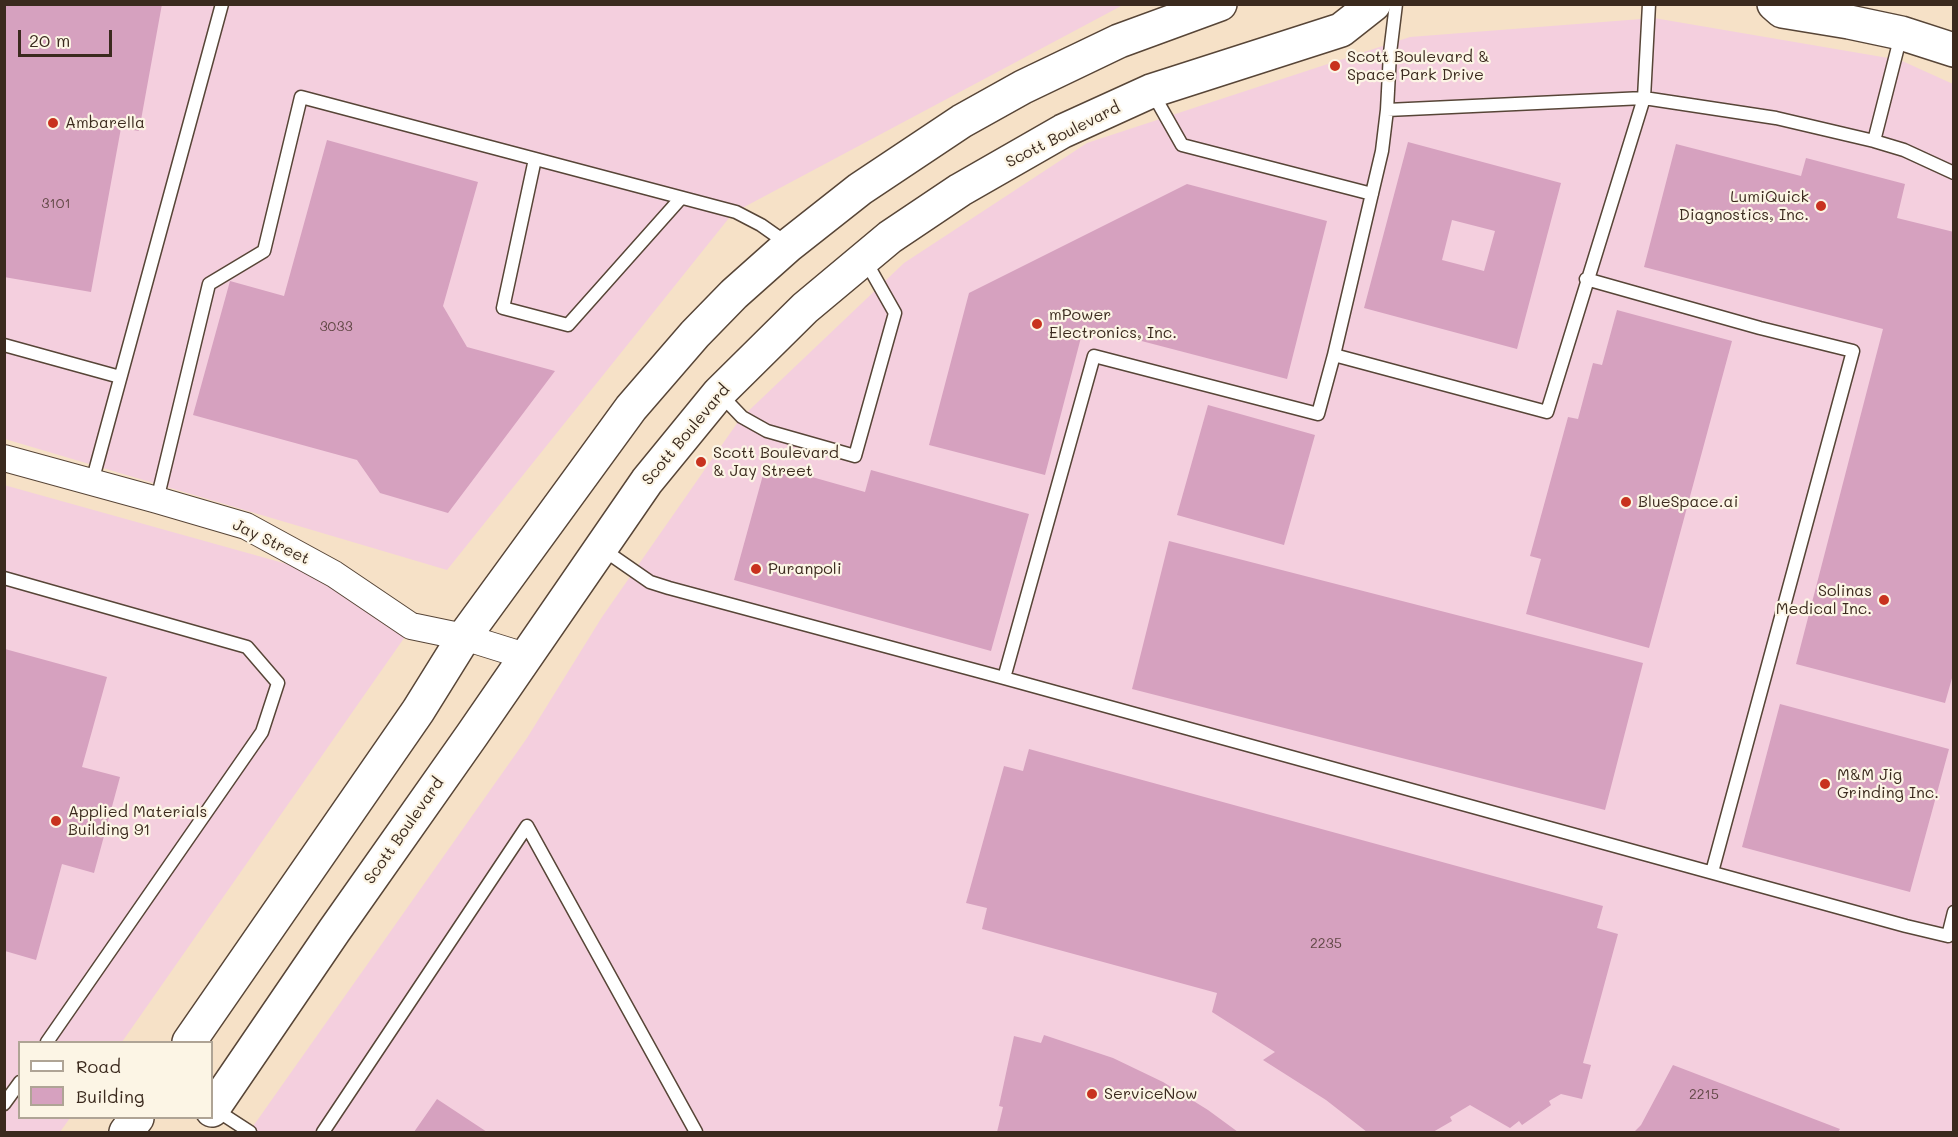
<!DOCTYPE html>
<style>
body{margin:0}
#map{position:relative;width:1958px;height:1137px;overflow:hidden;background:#f6e1c7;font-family:Mali,sans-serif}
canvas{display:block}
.frame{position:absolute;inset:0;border:6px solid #3b2a1e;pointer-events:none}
.legend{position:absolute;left:18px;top:1041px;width:195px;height:78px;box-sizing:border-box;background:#fcf5e5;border:2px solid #afa495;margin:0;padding:8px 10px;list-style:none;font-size:18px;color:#3b2a1e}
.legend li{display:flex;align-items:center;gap:12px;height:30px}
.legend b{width:30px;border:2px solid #afa495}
.scale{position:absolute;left:18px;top:30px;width:94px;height:27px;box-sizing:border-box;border:3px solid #3b2a1e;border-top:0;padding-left:8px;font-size:18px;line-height:21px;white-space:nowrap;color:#3b2a1e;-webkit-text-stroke:4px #fcf5e5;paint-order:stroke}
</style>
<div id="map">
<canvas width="1958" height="1137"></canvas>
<div class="frame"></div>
<ul class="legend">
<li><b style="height:8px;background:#fff"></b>Road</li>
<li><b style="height:16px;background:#d6a1bf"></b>Building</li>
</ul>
<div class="scale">20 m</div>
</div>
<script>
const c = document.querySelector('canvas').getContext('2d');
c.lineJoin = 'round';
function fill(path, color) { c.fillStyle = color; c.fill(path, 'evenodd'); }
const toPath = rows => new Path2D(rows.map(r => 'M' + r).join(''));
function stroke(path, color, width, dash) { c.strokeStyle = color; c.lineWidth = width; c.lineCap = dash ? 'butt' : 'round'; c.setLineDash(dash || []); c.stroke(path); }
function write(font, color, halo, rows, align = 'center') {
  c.font = font + ' Mali,sans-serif'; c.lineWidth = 4.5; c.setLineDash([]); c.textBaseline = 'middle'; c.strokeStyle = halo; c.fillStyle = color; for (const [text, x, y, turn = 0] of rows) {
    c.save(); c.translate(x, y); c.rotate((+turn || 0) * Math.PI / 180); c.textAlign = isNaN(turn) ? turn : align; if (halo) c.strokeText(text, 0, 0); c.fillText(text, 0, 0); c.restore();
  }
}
const built = toPath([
 [4,5,1123,5,733,213,447,570,5,439],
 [1654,18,1900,60,1953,84,1953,1132,249,1132,527,738,602,617,740,419,904,263,1087,143,1410,37],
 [4,485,330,576,409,631,122,1042,20,1042,20,1118,70,1118,60,1132,5,1132]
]);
const building = toPath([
 [4,4,162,4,139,131,121,128,91,292,4,277],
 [327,140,478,182,443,306,467,347,555,371,448,513,380,493,357,460,193,415,230,281,284,296],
 [1408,142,1561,183,1517,349,1364,308],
 [1452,220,1495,231,1484,271,1442,260],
 [1676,144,1801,176,1806,158,1905,184,1897,218,1954,232,1954,671,1945,703,1796,664,1883,329,1644,267],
 [1187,184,1327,221,1287,379,1084,326,1045,475,929,445,969,293],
 [1617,310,1732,341,1649,648,1526,614,1541,559,1530,556,1568,417,1578,419,1593,363,1602,365],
 [1208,405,1315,435,1284,545,1177,515],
 [766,464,865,492,871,470,1029,514,991,651,734,580],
 [1169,541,1643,663,1605,810,1132,689],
 [5,649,107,677,82,767,120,777,94,873,62,864,36,960,5,951],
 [1780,704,1949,749,1910,892,1742,847],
 [1029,749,1603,906,1597,928,1618,934,1583,1063,1591,1065,1582,1099,1561,1094,1549,1101,1551,1105,1522,1125,1519,1121,1510,1128,1470,1105,1450,1117,1452,1121,1433,1132,1367,1132,1326,1100,1263,1060,1275,1052,1212,1012,1217,993,982,929,987,908,966,903,1004,766,1023,771],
 [1044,1035,1113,1058,1163,1082,1208,1110,1238,1132,997,1132,1003,1107,999,1106,1014,1036,1041,1043],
 [1673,1065,1840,1129,1838,1132,1634,1132,1641,1125],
 [437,1099,487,1132,414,1132]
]);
const lane = toPath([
 [1152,92,1182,145,1372,194],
 [1387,110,1644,98,1776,118,1874,141,1904,150,1954,173],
 [1874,141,1901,35],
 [535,159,503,308,568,325,681,198],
 [1586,279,1760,328,1853,351,1712,872],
 [4,345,120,377],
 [1334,355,1382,151,1387,110,1390,53,1396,4],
 [720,394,742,417,767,431,855,456,895,313,865,260],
 [92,482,222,4],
 [157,500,209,284,264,251,301,97,736,212,761,225,788,244],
 [601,548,650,582,669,588,1004,678,1906,926,1948,936,1954,912],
 [4,578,247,647,278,683,262,732,47,1042],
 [1004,678,1094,356,1318,414,1334,355,1547,412,1644,98,1649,4],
 [4,1104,20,1082],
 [213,1108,250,1132],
 [323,1132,527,826,696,1132]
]);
const street = toPath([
 [4,458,157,500,246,526,334,574,411,626,464,637,525,656]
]);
const primary = toPath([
 [1774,4,1782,11,1849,22,1901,33,1954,50],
 [189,1042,418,711,464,637,631,408,695,334,734,294,789,245,860,189,962,121,1023,87,1119,41,1220,4],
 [212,1110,334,931,472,735,647,481,719,393,805,308,890,237,960,190,1063,131,1151,91,1341,30,1374,4],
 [126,1132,137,1118]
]);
const markers = [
 [1335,66,6,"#c8321e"],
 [53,123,6,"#c8321e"],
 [1821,206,6,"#c8321e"],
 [1037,324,6,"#c8321e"],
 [701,462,6,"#c8321e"],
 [1626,502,6,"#c8321e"],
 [756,569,6,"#c8321e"],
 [1884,600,6,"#c8321e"],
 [1825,784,6,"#c8321e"],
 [56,821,6,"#c8321e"],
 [1092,1094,6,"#c8321e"]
];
const numberNames = [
 ["3101",56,204],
 ["3033",336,327],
 ["2235",1326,944],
 ["2215",1704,1095]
];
const poiNames = [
 ["Scott Boulevard &",1347,57],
 ["Space Park Drive",1347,75],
 ["Ambarella",65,123],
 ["LumiQuick",1809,197,"right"],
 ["Diagnostics, Inc.",1809,215,"right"],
 ["mPower",1049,315],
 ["Electronics, Inc.",1049,333],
 ["Scott Boulevard",713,453],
 ["& Jay Street",713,471],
 ["BlueSpace.ai",1638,502],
 ["Puranpoli",768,569],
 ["Solinas",1872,591,"right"],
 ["Medical Inc.",1872,609,"right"],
 ["M&M Jig",1837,775],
 ["Grinding Inc.",1837,793],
 ["Applied Materials",68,812],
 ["Building 91",68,830],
 ["ServiceNow",1104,1094]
];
const streetNames = [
 ["Scott Boulevard",1063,135,-27],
 ["Scott Boulevard",686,435,-50],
 ["Jay Street",271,542,26],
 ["Scott Boulevard",404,831,-55]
];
fill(built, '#f4cfde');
fill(building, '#d6a1bf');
stroke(lane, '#574537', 15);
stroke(street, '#574537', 28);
stroke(primary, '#574537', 36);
stroke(lane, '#fff', 12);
stroke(street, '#fff', 26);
stroke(primary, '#fff', 33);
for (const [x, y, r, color] of markers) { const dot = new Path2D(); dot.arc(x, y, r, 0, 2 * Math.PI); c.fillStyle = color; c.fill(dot); stroke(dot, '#fcf5e5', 2); }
write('14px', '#624846', null, numberNames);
write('16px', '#3b2a1e', '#fcf5e5', poiNames, 'left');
write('16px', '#3b2a1e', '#fcf5e5', streetNames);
</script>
